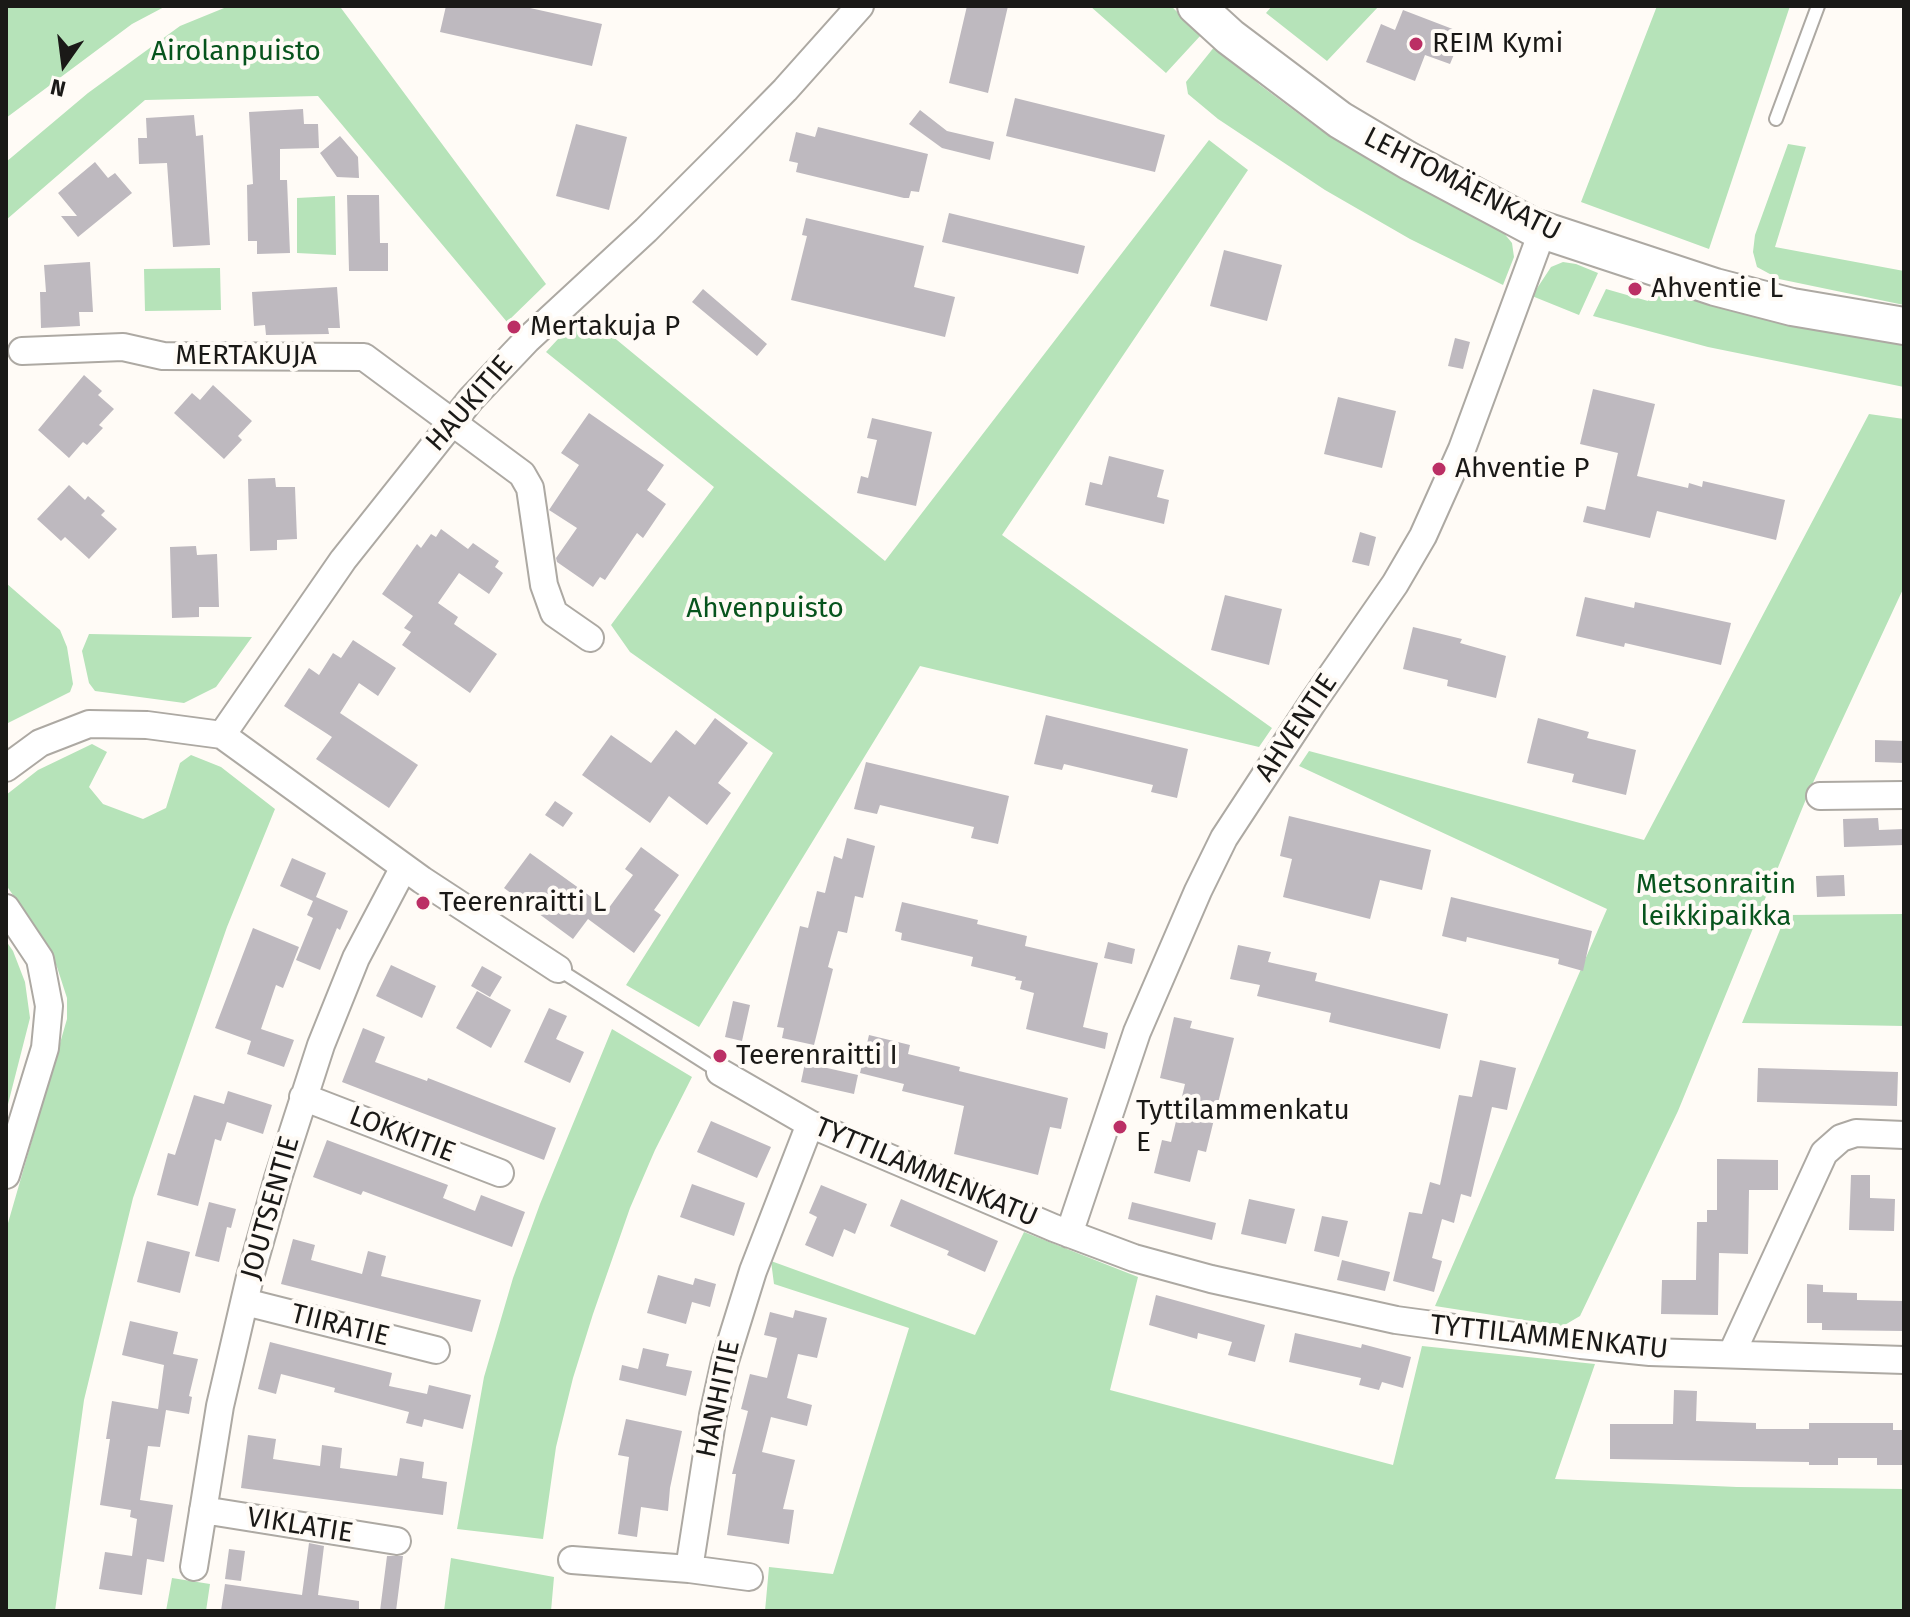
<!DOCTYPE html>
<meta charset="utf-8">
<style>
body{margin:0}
#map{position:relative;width:1910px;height:1617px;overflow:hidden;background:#fffbf6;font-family:"Fira Sans",sans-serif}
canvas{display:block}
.frame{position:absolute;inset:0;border:8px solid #1a1917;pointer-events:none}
.north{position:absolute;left:24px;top:24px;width:80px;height:80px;-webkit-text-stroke:6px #fffbf6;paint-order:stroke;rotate:194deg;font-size:22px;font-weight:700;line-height:32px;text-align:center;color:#1a1917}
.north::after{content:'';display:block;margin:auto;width:28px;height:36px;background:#1a1917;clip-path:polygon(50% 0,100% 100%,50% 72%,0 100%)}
</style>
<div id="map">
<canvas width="1910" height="1617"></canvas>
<div class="frame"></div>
<div class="north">N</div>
</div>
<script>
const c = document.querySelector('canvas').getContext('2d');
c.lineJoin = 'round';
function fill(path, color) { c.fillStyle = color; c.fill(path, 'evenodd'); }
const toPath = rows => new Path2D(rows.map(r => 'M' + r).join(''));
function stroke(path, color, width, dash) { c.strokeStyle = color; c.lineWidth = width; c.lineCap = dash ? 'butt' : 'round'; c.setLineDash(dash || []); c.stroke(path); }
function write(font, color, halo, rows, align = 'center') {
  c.font = font + ' "Fira Sans",sans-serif'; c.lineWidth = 8; c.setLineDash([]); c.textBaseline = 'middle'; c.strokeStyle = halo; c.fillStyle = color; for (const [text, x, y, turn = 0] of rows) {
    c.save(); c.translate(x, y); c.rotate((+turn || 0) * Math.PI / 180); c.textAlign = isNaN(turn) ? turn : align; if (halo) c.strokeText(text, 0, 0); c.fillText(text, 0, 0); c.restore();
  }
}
const green = toPath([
 [6,6,166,6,132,24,6,118],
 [229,6,343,6,341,8,546,284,507,322,318,96,145,100,6,220,6,162,88,93,180,26],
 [1090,6,1171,6,1201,35,1166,73],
 [1272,6,1379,6,1327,61,1266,13],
 [1657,6,1790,6,1709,249,1581,202],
 [1215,46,1260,85,1319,129,1393,174,1490,221,1503,232,1512,243,1514,257,1503,285,1410,239,1325,190,1218,119,1188,94,1186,82],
 [1209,140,1248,170,1002,535,1272,728,1259,747,920,666,699,1027,626,985,773,753,630,652,611,625,714,487,546,352,583,312,885,561],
 [1788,144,1806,147,1775,247,1904,271,1904,305,1779,279,1757,267,1753,252,1755,235],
 [335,196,336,255,297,253,297,198],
 [1563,262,1576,264,1598,273,1579,315,1532,296,1551,267],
 [220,268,221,310,145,311,144,269],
 [1654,287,1740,308,1904,342,1904,387,1708,347,1593,316,1606,289,1648,301],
 [1869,414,1904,419,1904,587,1811,787,1678,1111,1580,1316,1563,1326,1435,1306,1607,909,1299,766,1309,751,1644,840],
 [6,583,60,630,67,647,73,684,70,692,6,724],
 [89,634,252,637,216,687,184,703,95,691,89,683,82,651],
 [92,744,107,752,89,787,103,804,143,819,166,808,180,763,191,755,221,767,275,809,227,927,133,1198,84,1400,55,1611,6,1611,6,1230,67,1019,67,998,57,967,41,935,6,885,6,795,38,770],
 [1904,914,1904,1026,1742,1023,1786,915],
 [6,941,13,951,25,982,30,1018,6,1112],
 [612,1029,692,1077,655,1150,630,1208,593,1314,573,1378,556,1447,543,1539,457,1529,484,1377,513,1278,540,1204],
 [1024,1232,1138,1277,1110,1390,1393,1465,1422,1346,1595,1364,1555,1479,1737,1487,1904,1489,1904,1611,765,1611,769,1567,833,1574,909,1328,774,1284,771,1261,975,1335],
 [451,1558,554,1577,551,1611,444,1611],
 [172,1578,210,1584,206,1611,166,1611]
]);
const building = toPath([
 [446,6,521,6,602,24,592,66,440,32],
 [967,6,1008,6,988,93,949,83],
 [1403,10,1463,33,1450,64,1425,55,1415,81,1366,62,1381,24,1395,30],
 [1015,98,1165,135,1155,172,1006,136],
 [303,109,304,124,318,124,319,148,280,149,280,180,287,180,290,253,257,254,257,241,248,241,247,185,253,184,249,112],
 [920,110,947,131,994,142,990,160,942,148,909,124],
 [194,115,196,136,203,135,210,245,173,247,167,163,139,164,138,138,147,138,146,118],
 [576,124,627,137,609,210,556,196],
 [818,127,928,154,919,192,911,191,909,198,904,198,796,172,798,163,789,161,796,132,815,137],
 [340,136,358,157,359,178,337,177,320,153],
 [95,162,108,178,115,173,132,193,78,237,61,216,77,216,58,193],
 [347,195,379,195,380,243,388,243,388,271,349,271],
 [949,213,1085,246,1078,274,942,242],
 [806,218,924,246,914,287,955,297,945,337,791,300,807,236,802,235],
 [1224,250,1282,265,1267,321,1210,306],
 [90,262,93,312,79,312,80,326,41,328,40,292,46,292,44,265],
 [337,287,340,328,328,328,329,334,266,335,265,325,254,326,252,292],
 [703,289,767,344,757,356,692,302],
 [1455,338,1470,342,1463,369,1448,366],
 [84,375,102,391,98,395,114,409,99,425,103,428,87,445,83,442,69,458,38,430],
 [213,385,252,421,238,436,242,440,224,459,174,413,192,393,200,400],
 [1593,389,1655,404,1637,476,1688,488,1689,483,1702,487,1703,481,1785,500,1776,540,1657,511,1650,538,1583,522,1587,506,1605,510,1618,453,1580,444],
 [1338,397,1396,411,1382,468,1324,454],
 [589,413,664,465,647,490,666,504,643,538,637,533,605,580,600,577,593,587,557,562,556,558,577,528,549,510,579,465,561,453],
 [872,418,932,432,916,506,857,493,861,476,868,478,877,440,867,438],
 [1109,456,1164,470,1157,497,1169,500,1164,524,1085,505,1090,482,1102,485],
 [275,478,276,487,295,487,297,539,277,540,277,550,250,551,248,479],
 [69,485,85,500,88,496,105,511,101,515,117,529,89,559,65,537,61,541,37,519],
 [441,529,468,549,473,543,499,561,495,567,503,573,489,594,459,573,438,603,458,617,454,624,497,654,470,693,402,645,411,632,404,628,413,616,382,594,417,544,421,548,431,534,436,537],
 [1360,532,1376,537,1369,566,1352,562],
 [196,546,197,555,217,554,219,607,199,607,199,617,172,618,170,547],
 [1225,595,1282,609,1269,665,1211,650],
 [1585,597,1634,608,1635,602,1731,623,1721,665,1625,643,1624,647,1576,636],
 [1413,627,1462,639,1460,643,1506,656,1496,698,1447,686,1448,680,1403,669],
 [353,640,396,668,378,696,359,683,340,713,418,765,389,808,316,759,332,737,284,706,309,668,319,675,333,653,341,658],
 [1046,715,1188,749,1177,798,1151,792,1153,785,1064,764,1062,770,1034,764],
 [715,718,748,743,718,783,731,793,707,825,669,796,650,823,582,775,611,735,651,763,676,730,695,745],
 [1538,718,1589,732,1587,738,1636,750,1626,795,1572,782,1574,774,1527,763],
 [1875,740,1904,741,1904,763,1875,762],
 [866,762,1009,796,998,844,971,838,974,827,880,805,877,814,854,809],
 [555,801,573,813,563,827,545,815],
 [1289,816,1431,850,1422,890,1380,880,1370,919,1283,897,1292,859,1280,856],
 [1878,818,1879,830,1904,829,1904,845,1844,847,1843,819],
 [847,838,875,846,863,898,855,896,847,933,838,931,828,967,833,969,814,1045,782,1038,784,1028,777,1027,800,926,808,928,817,891,825,893,834,856,842,859],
 [641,847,679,875,654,910,661,915,634,953,588,919,573,939,504,888,530,853,608,909,633,875,625,869],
 [292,858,326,873,316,897,348,911,340,930,337,928,320,970,296,960,313,918,307,915,313,901,280,886],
 [1844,875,1845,896,1817,897,1816,876],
 [1451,897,1592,931,1583,971,1558,964,1559,959,1467,937,1466,942,1442,936],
 [902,902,978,920,977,924,1027,936,1025,946,1098,963,1083,1027,1108,1033,1105,1049,1026,1029,1034,993,1020,989,1022,981,1015,980,1016,977,971,966,973,957,901,940,902,933,895,931],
 [253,928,299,947,283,988,276,985,261,1029,294,1040,284,1067,247,1054,251,1041,215,1028],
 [1108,942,1135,949,1132,964,1104,958],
 [1238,945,1271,952,1268,962,1317,973,1315,981,1448,1014,1440,1049,1329,1022,1331,1013,1257,996,1260,985,1230,979],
 [391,965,436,986,422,1018,376,996],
 [482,966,502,977,490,997,471,986],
 [477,991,511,1010,491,1048,456,1028],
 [733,1001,750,1005,742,1041,725,1037],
 [549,1008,567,1016,556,1039,584,1052,570,1083,524,1062],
 [1174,1017,1192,1021,1190,1028,1234,1038,1206,1152,1198,1150,1190,1182,1154,1173,1162,1140,1171,1142,1185,1084,1160,1078],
 [363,1028,385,1037,375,1062,427,1081,428,1078,556,1128,544,1160,342,1082],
 [869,1035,910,1045,908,1054,960,1067,959,1071,1068,1098,1061,1129,1050,1127,1038,1175,954,1154,964,1106,902,1091,904,1084,860,1073],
 [1480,1060,1516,1068,1507,1110,1492,1107,1471,1197,1461,1194,1454,1223,1442,1219,1432,1258,1442,1261,1434,1292,1393,1281,1409,1212,1422,1214,1430,1182,1440,1185,1459,1095,1472,1097],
 [805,1063,858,1075,854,1094,801,1082],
 [1758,1068,1898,1072,1897,1106,1757,1102],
 [228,1091,272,1105,263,1134,227,1122,221,1141,215,1139,198,1206,157,1195,168,1153,175,1155,194,1095,224,1104],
 [711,1121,771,1147,757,1178,697,1152],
 [327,1140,448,1185,443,1198,475,1211,481,1195,525,1212,512,1247,363,1191,361,1195,313,1177],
 [1717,1159,1778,1160,1778,1190,1749,1190,1748,1254,1719,1253,1718,1315,1661,1314,1662,1280,1696,1280,1697,1222,1707,1222,1707,1210,1717,1210],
 [1851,1175,1870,1175,1870,1198,1895,1199,1894,1231,1849,1230],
 [692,1184,745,1203,734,1236,680,1217],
 [821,1185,867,1204,855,1234,844,1229,833,1257,805,1245,817,1217,809,1213],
 [901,1199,998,1241,985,1272,947,1255,949,1251,890,1226],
 [1249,1199,1295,1209,1286,1244,1241,1234],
 [209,1202,236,1209,231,1228,227,1227,219,1262,195,1256],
 [1132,1202,1216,1223,1212,1240,1128,1219],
 [1322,1216,1348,1221,1339,1257,1314,1251],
 [293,1239,315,1245,311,1260,362,1274,368,1251,386,1256,381,1276,481,1300,472,1332,281,1284],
 [147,1241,190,1252,180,1293,137,1282],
 [1342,1260,1390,1272,1385,1291,1337,1280],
 [658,1275,693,1285,695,1278,716,1284,710,1307,692,1302,686,1324,647,1313],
 [1807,1284,1823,1285,1823,1292,1857,1293,1857,1300,1904,1301,1904,1331,1822,1330,1822,1323,1807,1323],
 [1156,1295,1265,1325,1255,1362,1228,1355,1232,1342,1198,1333,1197,1339,1149,1325],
 [795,1310,827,1318,817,1358,798,1354,787,1398,812,1405,807,1426,771,1417,762,1452,795,1460,783,1509,794,1510,789,1544,727,1535,736,1474,732,1474,748,1411,741,1409,750,1374,767,1378,777,1338,764,1335,770,1312,793,1318],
 [130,1321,178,1332,173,1354,198,1359,189,1396,192,1397,189,1414,166,1410,160,1447,148,1446,140,1500,173,1505,164,1562,147,1559,142,1595,99,1589,105,1552,132,1556,137,1519,130,1517,131,1510,100,1505,110,1439,106,1439,112,1401,158,1409,164,1365,122,1355],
 [1295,1333,1361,1348,1362,1344,1411,1357,1403,1388,1382,1382,1379,1390,1359,1385,1361,1378,1289,1362],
 [270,1342,392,1373,389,1386,427,1394,429,1385,471,1395,463,1429,424,1419,422,1427,406,1423,409,1412,334,1392,335,1388,281,1374,276,1394,258,1389],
 [643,1348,669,1354,666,1366,692,1371,686,1396,619,1380,622,1365,638,1369],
 [1674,1390,1697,1391,1696,1421,1756,1423,1756,1429,1809,1429,1809,1423,1893,1423,1893,1430,1904,1430,1904,1465,1877,1465,1877,1458,1838,1458,1838,1465,1809,1465,1809,1462,1610,1459,1610,1424,1673,1424],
 [626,1419,682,1431,670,1488,668,1511,641,1507,637,1537,618,1534,629,1457,618,1455],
 [248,1435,276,1439,273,1459,320,1466,322,1445,342,1448,340,1468,397,1476,400,1458,424,1462,422,1478,447,1482,443,1515,241,1488],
 [309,1543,324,1546,318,1595,359,1601,359,1611,221,1611,225,1584,302,1595],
 [229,1549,245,1551,241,1581,225,1579],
 [387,1556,403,1556,396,1611,380,1611]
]);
const lane = toPath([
 [1776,119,1818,6],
 [558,969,720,1072]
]);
const street = toPath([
 [22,351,123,347,163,356,364,357,522,474,530,488,544,585,554,613,590,638],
 [222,735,343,560,471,399,527,340,646,230,733,143,785,90,860,6],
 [6,768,40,743,89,724,147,725,222,735,422,880,558,969],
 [1820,796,1904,795],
 [6,908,40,959,49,1006,45,1048,6,1175],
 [720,1072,810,1124,1054,1228,1134,1258,1211,1279,1396,1320,1581,1345,1650,1352,1904,1360],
 [303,1097,500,1173],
 [1069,1234,1137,1032,1198,891,1224,838,1313,702,1395,584,1423,536,1462,449,1542,232],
 [245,1302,436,1350],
 [1732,1353,1824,1153,1841,1138,1856,1133,1904,1135],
 [203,1510,397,1541],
 [572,1560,689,1569,713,1415,725,1361,753,1271,810,1124],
 [194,1567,220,1406,250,1277,278,1178,321,1045,356,958,404,867],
 [689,1569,749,1577]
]);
const secondary = toPath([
 [1196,6,1230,37,1340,120,1409,161,1533,227,1715,287,1792,307,1904,326]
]);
const markers = [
 [1416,44,8,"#bb2f65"],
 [1635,289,8,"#bb2f65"],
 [514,327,8,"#bb2f65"],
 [1439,469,8,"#bb2f65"],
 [423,903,8,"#bb2f65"],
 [720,1056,8,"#bb2f65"],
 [1120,1127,8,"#bb2f65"]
];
const poiNames = [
 ["REIM Kymi",1432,44],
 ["Ahventie L",1651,289],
 ["Mertakuja P",530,327],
 ["Ahventie P",1455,469],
 ["Teerenraitti L",439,903],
 ["Teerenraitti I",736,1056],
 ["Tyttilammenkatu",1136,1111],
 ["E",1136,1143]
];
const parkNames = [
 ["Airolanpuisto",236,52],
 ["Ahvenpuisto",765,609],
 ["Metsonraitin",1716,885],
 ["leikkipaikka",1716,917]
];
const streetNames = [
 ["LEHTOMÄENKATU",1462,185,27],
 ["MERTAKUJA",246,356],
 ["HAUKITIE",470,404,-49],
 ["AHVENTIE",1297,728,-56],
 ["LOKKITIE",402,1135,21],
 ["TYTTILAMMENKATU",926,1173,23],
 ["JOUTSENTIE",271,1208,-74],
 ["TIIRATIE",340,1326,14],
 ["TYTTILAMMENKATU",1549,1338,6],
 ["HANHITIE",719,1399,-78],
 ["VIKLATIE",300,1526,9]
];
fill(green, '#b6e3b9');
fill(building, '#beb9bf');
stroke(lane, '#ada9a3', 16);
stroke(street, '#ada9a3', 30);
stroke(secondary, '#ada9a3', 40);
stroke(lane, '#fff', 12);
stroke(street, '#fff', 26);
stroke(secondary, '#fff', 36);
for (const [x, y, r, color] of markers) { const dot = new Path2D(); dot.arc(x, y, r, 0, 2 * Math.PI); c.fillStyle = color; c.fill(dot); stroke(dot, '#fffbf6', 3); }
write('28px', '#1a1917', '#fffbf6', poiNames, 'left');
write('28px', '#07541d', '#fffbf6', parkNames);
write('28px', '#1a1917', '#fffbf6', streetNames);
</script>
